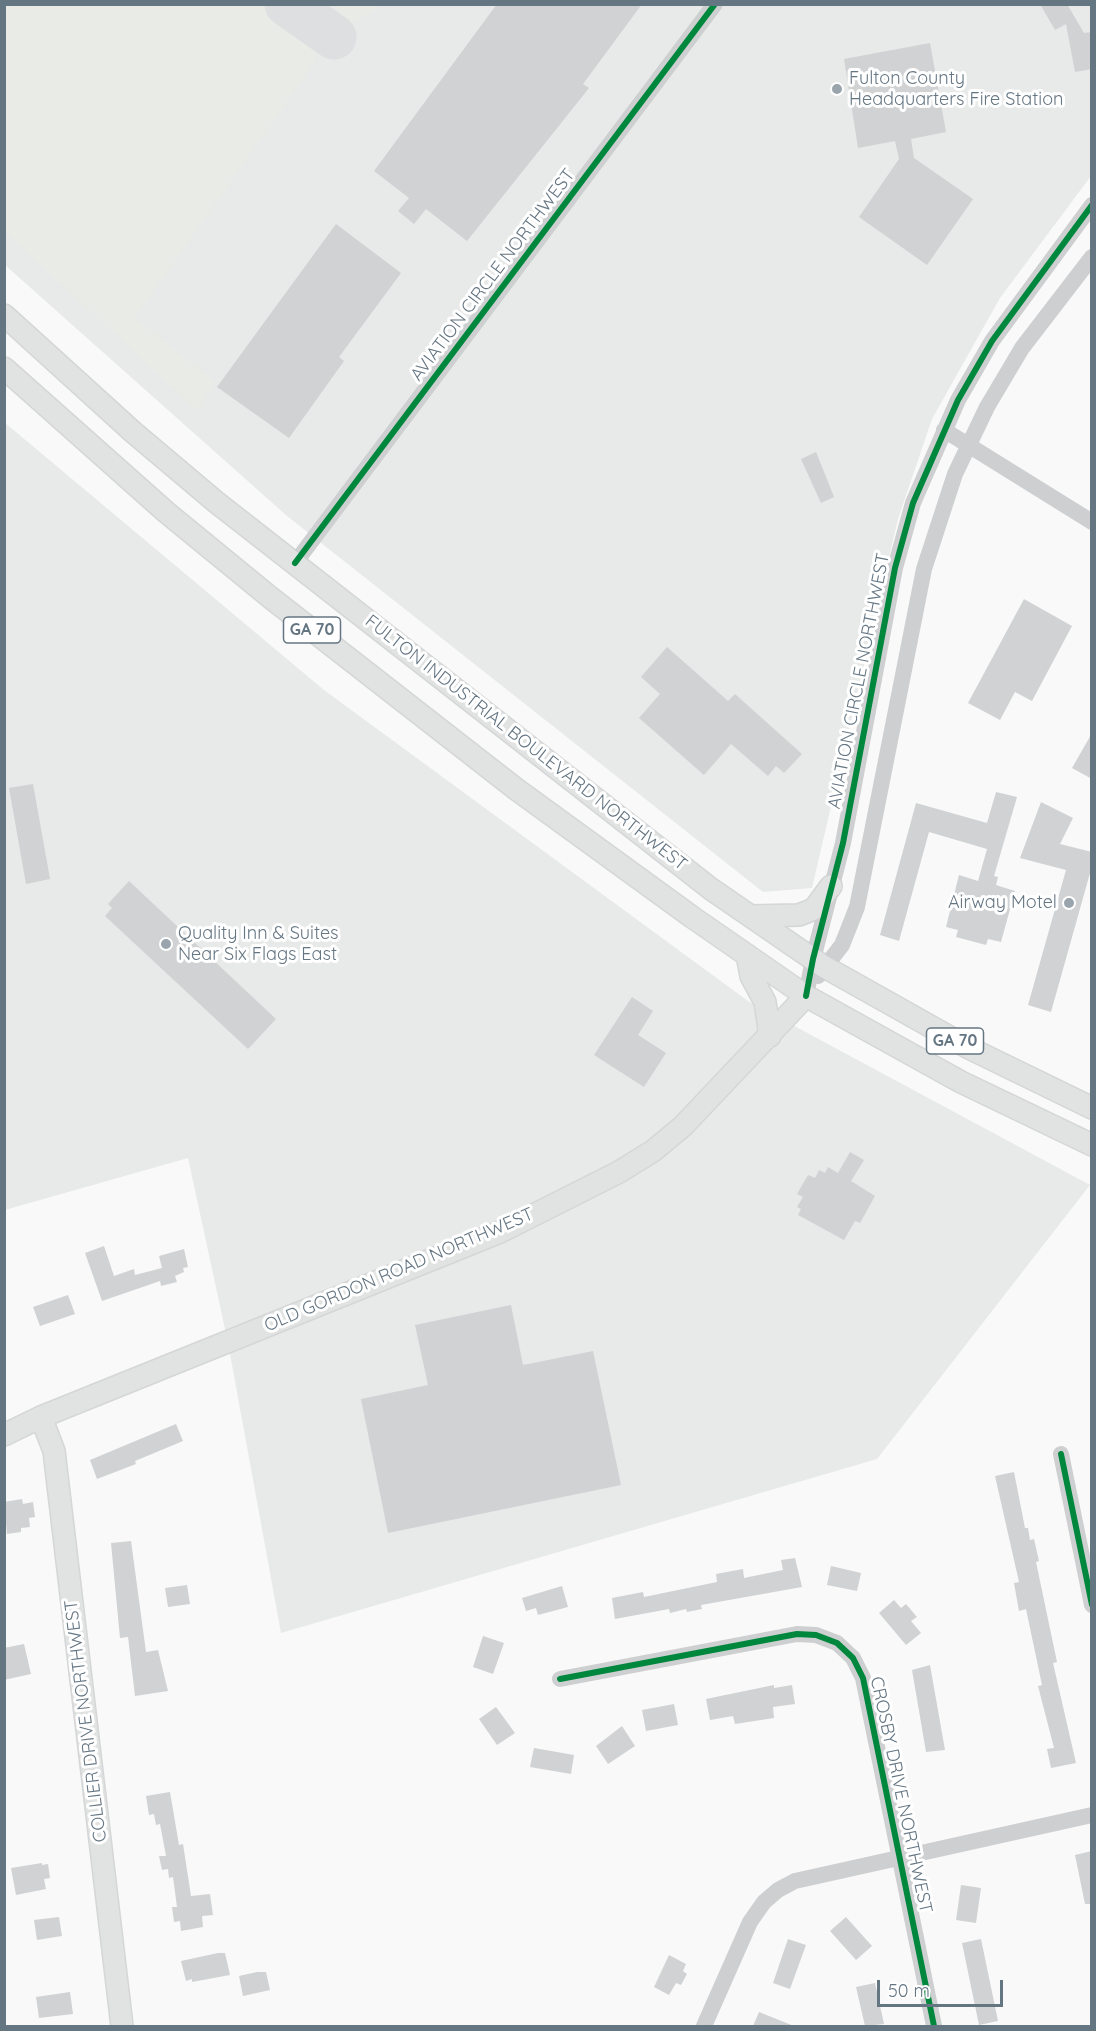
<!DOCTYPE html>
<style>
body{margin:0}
#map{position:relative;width:1096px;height:2031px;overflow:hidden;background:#f9f9f9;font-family:Quicksand,sans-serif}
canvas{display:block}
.frame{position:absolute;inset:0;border:6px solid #657683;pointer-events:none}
.scale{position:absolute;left:877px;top:1980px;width:126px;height:27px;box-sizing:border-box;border:3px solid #657683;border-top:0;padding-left:8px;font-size:18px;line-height:21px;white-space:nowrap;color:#657683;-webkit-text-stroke:4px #fff;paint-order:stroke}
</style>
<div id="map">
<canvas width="1096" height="2031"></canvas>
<div class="frame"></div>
<div class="scale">50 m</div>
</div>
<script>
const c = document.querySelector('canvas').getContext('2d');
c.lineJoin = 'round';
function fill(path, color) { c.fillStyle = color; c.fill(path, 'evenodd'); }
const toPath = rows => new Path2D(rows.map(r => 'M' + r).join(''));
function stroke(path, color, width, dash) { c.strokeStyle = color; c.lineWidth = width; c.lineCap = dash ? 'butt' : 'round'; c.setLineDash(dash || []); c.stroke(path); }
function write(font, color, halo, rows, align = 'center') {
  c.font = font + ' Quicksand,sans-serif'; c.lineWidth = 6; c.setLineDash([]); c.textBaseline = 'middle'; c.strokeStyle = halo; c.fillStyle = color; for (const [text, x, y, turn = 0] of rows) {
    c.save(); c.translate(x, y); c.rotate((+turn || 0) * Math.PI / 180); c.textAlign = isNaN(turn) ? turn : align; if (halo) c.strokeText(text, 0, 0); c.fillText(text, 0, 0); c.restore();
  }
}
const built = toPath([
 [5,5,1091,5,1091,176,1000,298,932,419,898,519,812,888,763,892,287,516,5,265],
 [4,422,324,690,748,1001,1090,1185,877,1459,281,1633,228,1343,188,1158,5,1210]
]);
const green = toPath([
 [4,5,263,5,312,43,316,52,315,62,135,318,215,382,198,411,5,232],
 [336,5,382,4,382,5,355,22,345,22,339,16]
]);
const taxiway = toPath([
 [287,4,334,37]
]);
const building = toPath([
 [497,4,642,4,583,84,589,88,467,241,426,209,414,224,398,211,409,198,374,171],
 [1040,4,1067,4,1084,33,1092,32,1092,69,1075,72,1066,24,1055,30],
 [930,43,946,132,911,139,914,158,973,199,927,265,859,217,899,159,895,141,858,148,844,59],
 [336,224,401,273,339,357,344,361,289,438,217,387],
 [816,452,834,497,821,503,801,459],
 [1024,599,1072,626,1032,701,1015,692,1000,720,968,703],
 [667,647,728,701,735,694,802,754,784,773,776,766,768,776,731,744,704,775,639,718,660,694,641,677],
 [1092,733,1092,779,1072,768],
 [33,784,50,879,26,884,9,788],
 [996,792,1017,797,994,876,998,877,996,885,1015,891,1001,942,988,939,986,945,956,937,958,930,946,927,959,875,978,881,987,849,929,832,899,941,880,935,916,803,987,823],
 [1041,802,1073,818,1060,844,1092,852,1092,866,1051,1012,1028,1005,1066,870,1020,858],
 [129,881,276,1019,248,1049,105,916,112,908,108,904],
 [632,997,653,1011,638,1035,666,1053,644,1087,594,1055],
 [850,1152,864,1160,851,1181,875,1196,860,1223,855,1221,844,1240,798,1215,801,1209,797,1207,803,1197,797,1194,808,1175,815,1178,819,1170,825,1173,828,1167,838,1173],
 [104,1246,114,1276,134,1269,135,1275,162,1268,159,1256,184,1249,188,1267,183,1268,184,1272,175,1276,177,1282,161,1286,160,1281,102,1301,85,1253],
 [68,1295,75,1314,40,1326,33,1307],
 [511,1305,523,1365,593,1351,621,1485,388,1533,361,1399,428,1385,415,1325],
 [176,1424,183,1441,135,1461,136,1464,97,1479,90,1460],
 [1014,1472,1025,1528,1028,1528,1030,1540,1034,1539,1039,1561,1036,1562,1057,1662,1053,1663,1076,1763,1051,1768,1047,1749,1054,1748,1038,1686,1042,1685,1026,1609,1019,1611,1014,1583,1019,1582,995,1476],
 [22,1499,23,1504,33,1502,35,1517,29,1518,30,1527,21,1528,21,1532,7,1534,4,1502],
 [131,1541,146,1652,158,1650,168,1691,135,1696,128,1637,120,1638,111,1543],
 [795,1558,802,1587,701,1605,702,1609,687,1612,686,1609,670,1613,669,1609,615,1619,612,1598,643,1592,644,1597,717,1582,716,1574,743,1569,744,1578,783,1570,781,1560],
 [831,1566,861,1573,857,1591,827,1585],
 [187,1585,190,1604,168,1607,165,1588],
 [562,1586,568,1607,538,1615,536,1608,526,1611,522,1598],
 [894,1600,901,1608,906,1604,917,1617,911,1621,921,1633,906,1645,879,1613],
 [483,1636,504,1643,493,1674,473,1667],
 [24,1644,31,1674,4,1680,4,1648],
 [930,1665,945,1750,926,1752,912,1670],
 [774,1685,774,1688,792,1685,795,1704,773,1707,774,1718,735,1724,733,1716,710,1720,706,1699],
 [674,1704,678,1725,646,1731,642,1710],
 [496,1707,515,1733,497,1745,479,1719],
 [622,1726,635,1746,608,1764,596,1746],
 [534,1748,574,1755,571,1774,530,1767],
 [170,1792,179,1845,183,1844,191,1896,210,1894,213,1915,202,1916,203,1927,181,1931,180,1921,174,1922,172,1907,177,1907,173,1877,169,1878,168,1869,162,1870,159,1856,166,1856,160,1824,156,1825,154,1814,149,1815,146,1796],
 [1092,1851,1092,1904,1085,1904,1075,1855],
 [42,1863,42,1865,48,1864,50,1878,44,1879,46,1889,16,1895,11,1868],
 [961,1885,981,1888,976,1923,956,1920],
 [59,1917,62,1936,37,1940,34,1920],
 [846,1917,872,1946,856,1960,830,1931],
 [788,1939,806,1945,790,1989,773,1983],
 [981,1939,998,2021,979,2025,962,1943],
 [218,1953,225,1953,230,1975,192,1982,192,1979,186,1981,181,1961],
 [669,1955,686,1964,683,1971,687,1974,681,1985,676,1983,669,1995,654,1987],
 [257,1972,266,1972,270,1990,243,1996,239,1976],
 [875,1983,884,2024,865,2026,856,1987],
 [70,1992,73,2014,39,2018,36,1997],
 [759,2012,794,2026,753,2026]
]);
const minor = toPath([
 [944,430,1092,522],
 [295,563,715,4],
 [818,976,842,945,857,907,924,569,955,474,987,407,1022,348,1092,257],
 [806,996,813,959,843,843,895,568,913,503,958,400,992,341,1092,205],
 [1061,1454,1092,1605],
 [560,1679,797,1634,816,1635,837,1643,853,1658,863,1678,934,2026],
 [704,2026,750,1922,764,1902,778,1890,795,1881,1092,1815]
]);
const major = toPath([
 [4,315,133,432,216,502,711,889,823,966,969,1048,1092,1108],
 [4,368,166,512,271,598,516,789,692,917,806,996,961,1082,1092,1145],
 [751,916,799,915,814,909,831,886],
 [747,955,751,976,765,1002,770,1036],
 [41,1417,54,1451,122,2026],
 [4,1435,41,1417,500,1232,619,1172,653,1151,683,1126,806,996]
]);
const cycleway = toPath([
 [295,563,715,4],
 [806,996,813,959,843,843,895,568,913,503,958,400,992,341,1092,205],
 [1061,1454,1092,1605],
 [560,1679,797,1634,816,1635,837,1643,853,1658,863,1678,934,2026]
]);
const markers = [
 [837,89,6,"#99a4ac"],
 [1069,903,6,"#99a4ac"],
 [166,944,6,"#99a4ac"]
];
const shields = [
 [312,630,57],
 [955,1041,57]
];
const shieldNames = [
 ["GA 70",312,630],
 ["GA 70",955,1041]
];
const poiNames = [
 ["Fulton County",849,79],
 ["Headquarters Fire Station",849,100],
 ["Airway Motel",1057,903,"right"],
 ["Quality Inn & Suites",178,934],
 ["Near Six Flags East",178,955]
];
const streetNames = [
 ["AVIATION CIRCLE NORTHWEST",493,275,-53],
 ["AVIATION CIRCLE NORTHWEST",859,681,-79],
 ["FULTON INDUSTRIAL BOULEVARD NORTHWEST",526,743,38],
 ["OLD GORDON ROAD NORTHWEST",399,1270,-23],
 ["COLLIER DRIVE NORTHWEST",86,1721,-97],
 ["CROSBY DRIVE NORTHWEST",901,1795,78]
];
fill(built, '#e8e9e9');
fill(green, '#e8ebe6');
stroke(taxiway, '#dedfe0', 45);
fill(building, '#d0d2d3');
stroke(major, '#d5d6d7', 24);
stroke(minor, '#cecfd0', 16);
stroke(major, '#e1e2e2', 21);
stroke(cycleway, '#00873e', 6);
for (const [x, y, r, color] of markers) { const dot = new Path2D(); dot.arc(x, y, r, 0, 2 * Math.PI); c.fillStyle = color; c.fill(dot); stroke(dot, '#fff', 2); }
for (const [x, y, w] of shields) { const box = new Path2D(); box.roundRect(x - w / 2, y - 13, w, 26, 4.5); c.fillStyle = '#fff'; c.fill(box); stroke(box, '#657683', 1.5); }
write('bold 16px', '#657683', null, shieldNames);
write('18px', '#657683', '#fff', poiNames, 'left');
write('18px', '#657683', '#fff', streetNames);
</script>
